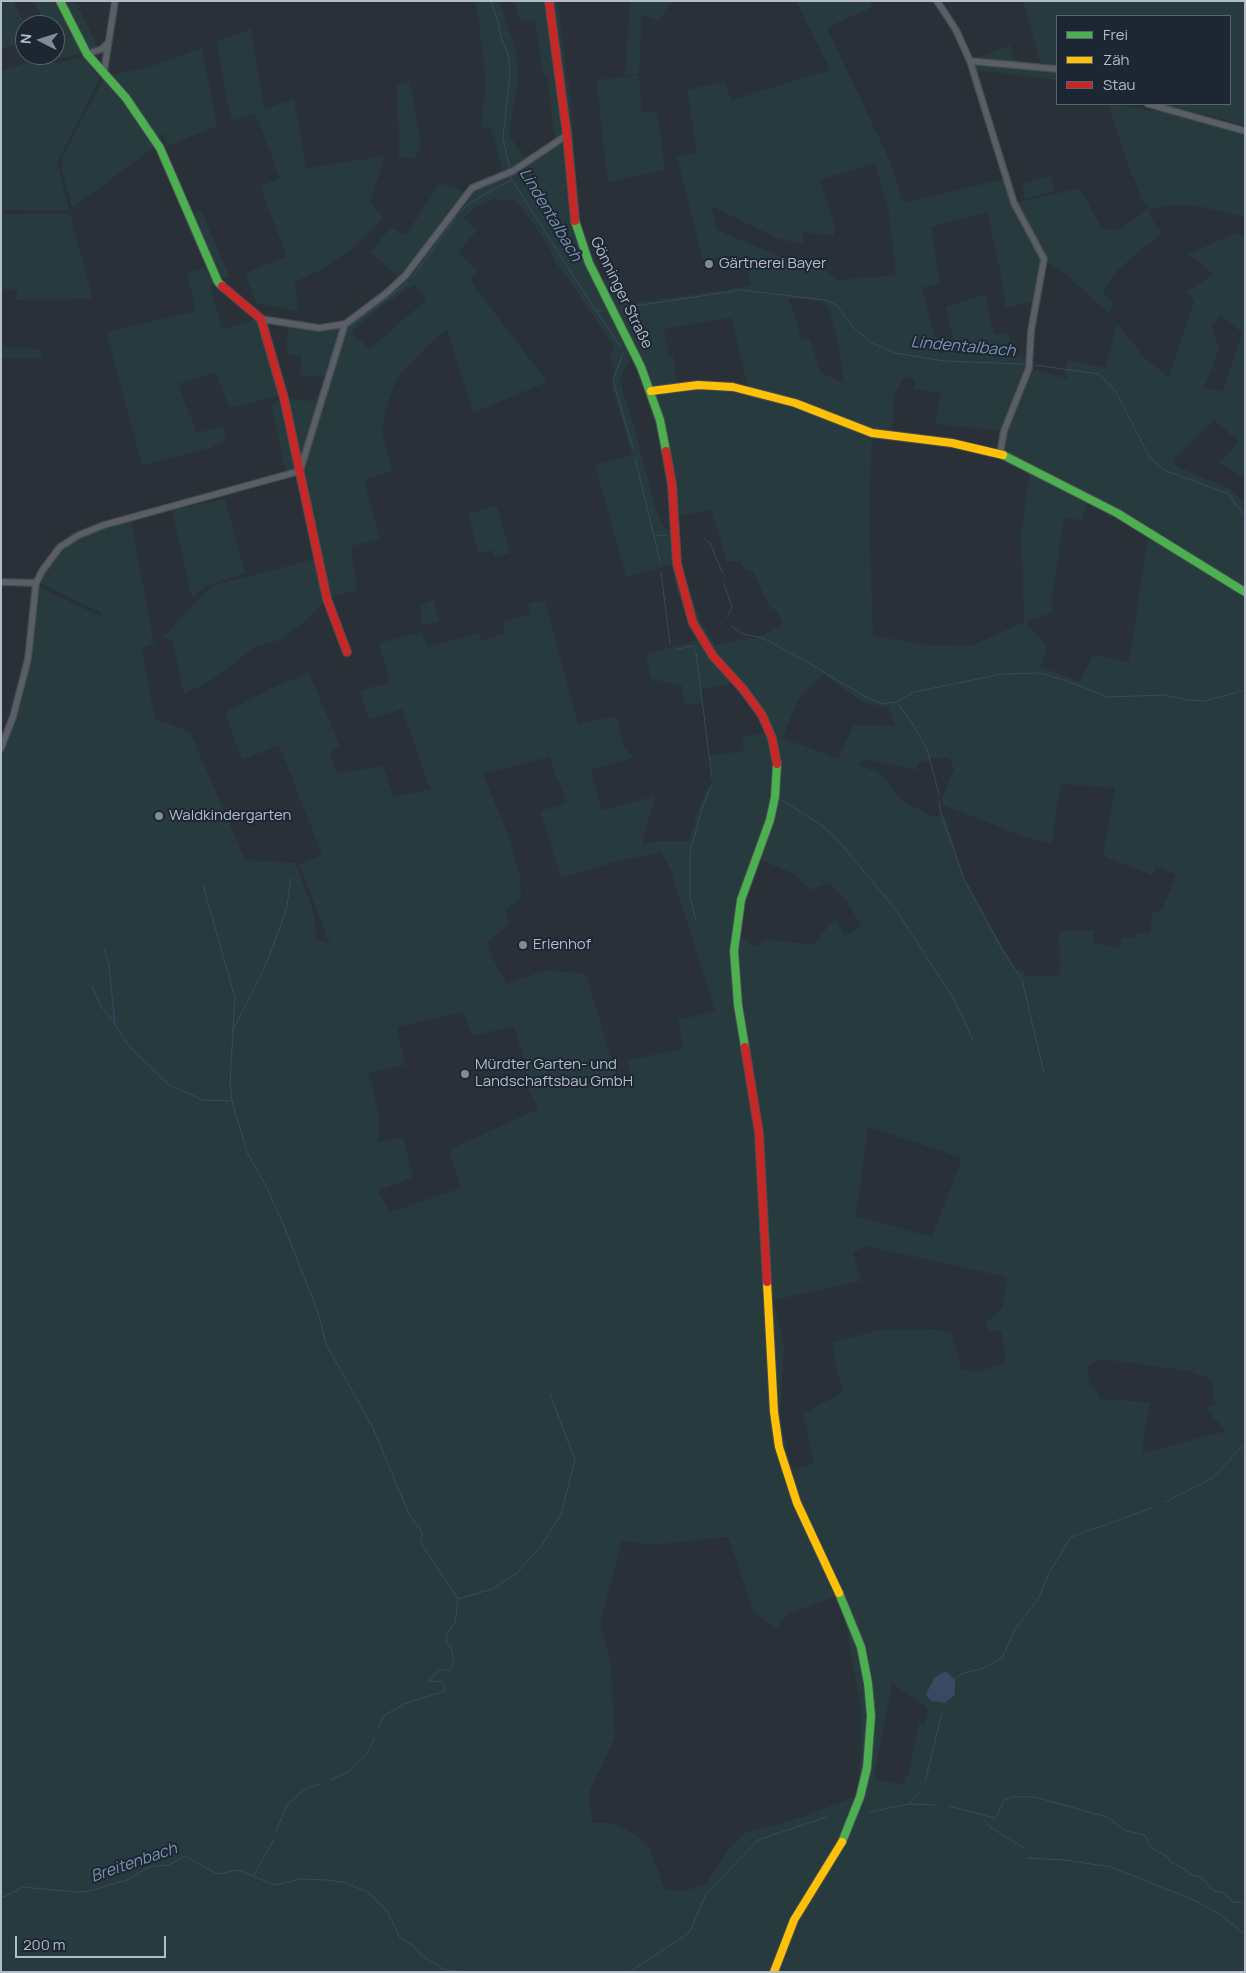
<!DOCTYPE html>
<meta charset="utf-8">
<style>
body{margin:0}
#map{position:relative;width:1246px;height:1973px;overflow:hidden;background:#2a3038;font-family:Manrope,sans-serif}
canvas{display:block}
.frame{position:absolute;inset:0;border:2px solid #b4bcc9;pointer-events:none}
.legend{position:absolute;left:1056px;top:15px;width:175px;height:90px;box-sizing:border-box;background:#1d2633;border:1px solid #59626f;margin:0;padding:6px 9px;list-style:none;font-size:15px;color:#b4bcc9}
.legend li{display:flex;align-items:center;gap:10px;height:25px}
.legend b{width:25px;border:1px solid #59626f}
.north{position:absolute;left:15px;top:15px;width:50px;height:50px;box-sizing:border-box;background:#1d2633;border:1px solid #59626f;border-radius:50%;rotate:275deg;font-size:14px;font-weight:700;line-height:20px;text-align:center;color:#b4bcc9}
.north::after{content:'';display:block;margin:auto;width:18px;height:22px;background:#848b96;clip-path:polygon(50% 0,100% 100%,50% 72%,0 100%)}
.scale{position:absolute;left:15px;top:1936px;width:151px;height:22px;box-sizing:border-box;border:2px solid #b4bcc9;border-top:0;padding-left:6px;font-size:15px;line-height:18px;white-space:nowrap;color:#b4bcc9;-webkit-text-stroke:4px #1d2633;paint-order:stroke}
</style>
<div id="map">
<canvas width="1246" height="1973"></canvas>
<div class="frame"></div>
<ul class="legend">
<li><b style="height:6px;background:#4caf50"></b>Frei</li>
<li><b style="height:6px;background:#ffc107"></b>Zäh</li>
<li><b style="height:6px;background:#c62828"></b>Stau</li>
</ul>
<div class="north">N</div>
<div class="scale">200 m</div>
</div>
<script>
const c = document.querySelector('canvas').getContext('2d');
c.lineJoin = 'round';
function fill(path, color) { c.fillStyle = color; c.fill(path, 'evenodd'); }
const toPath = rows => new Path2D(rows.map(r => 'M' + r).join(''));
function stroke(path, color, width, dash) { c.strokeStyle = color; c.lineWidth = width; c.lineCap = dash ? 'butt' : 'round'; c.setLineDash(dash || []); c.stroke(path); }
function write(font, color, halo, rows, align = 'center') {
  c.font = font + ' Manrope,sans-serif'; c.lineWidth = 4; c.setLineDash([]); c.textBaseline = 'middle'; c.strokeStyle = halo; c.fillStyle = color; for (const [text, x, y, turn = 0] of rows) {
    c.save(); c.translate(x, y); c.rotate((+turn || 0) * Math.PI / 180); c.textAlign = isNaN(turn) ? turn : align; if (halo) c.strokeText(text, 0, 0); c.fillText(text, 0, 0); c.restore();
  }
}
const green = toPath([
 [1,1,13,1,25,25,25,42,1,49],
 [34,1,60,1,82,52,76,55,57,59,55,53,55,25,45,25],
 [63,1,75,1,99,49,88,52],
 [476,1,499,1,516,50,518,78,509,135,527,162,555,142,547,75,543,75,535,20,520,21,515,1,558,1,567,80,569,83,581,227,603,280,621,277,626,304,750,286,747,259,726,256,703,261,677,157,697,152,687,90,724,81,731,100,830,70,796,1,870,1,872,7,827,28,889,159,903,203,1008,178,1015,203,1080,188,1102,229,1119,230,1149,208,1143,203,1131,172,1109,106,1110,104,1168,113,1245,134,1245,217,1198,206,1177,205,1149,209,1151,218,1162,234,1138,252,1114,274,1103,293,1114,304,1108,313,1069,277,1044,259,1036,301,1006,308,1000,271,987,212,931,227,940,283,922,288,939,354,955,349,946,307,985,294,994,335,1009,333,1010,356,1030,357,1029,368,1068,379,1064,372,1068,360,1105,368,1117,324,1145,358,1169,377,1194,301,1185,292,1213,275,1200,262,1188,254,1236,233,1245,239,1245,478,1219,463,1239,441,1213,420,1172,461,1178,467,1232,490,1245,505,1245,1972,1,1972,1,753,14,718,39,587,100,616,102,613,40,583,44,573,61,552,80,538,105,528,131,521,154,643,142,648,155,719,190,732,245,860,296,863,315,916,316,938,330,944,299,864,322,855,279,745,242,760,225,712,272,688,309,673,340,746,330,753,337,773,383,766,394,797,430,789,402,709,369,720,359,691,390,682,379,643,422,632,428,647,479,633,482,641,505,633,502,622,531,614,528,604,545,600,578,724,616,716,625,749,635,757,591,770,602,810,655,796,642,845,659,841,689,841,696,816,706,790,713,781,709,756,744,751,741,738,765,732,753,710,732,684,702,689,702,703,685,705,682,686,651,679,646,654,698,640,685,615,677,590,672,565,626,577,595,465,632,455,613,389,614,370,609,355,615,347,555,261,549,247,531,220,516,201,494,199,477,206,464,218,477,230,458,253,478,271,470,280,547,382,473,413,447,329,429,344,398,377,386,408,382,431,392,471,364,480,380,539,351,546,357,590,327,599,284,398,312,401,324,391,328,377,300,376,302,356,286,354,288,324,304,327,345,324,401,279,370,252,391,227,406,235,440,183,468,193,504,175,491,128,481,127,485,88,484,65],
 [875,163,889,214,896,275,838,280,819,265,806,259,779,256,717,230,711,206,779,239,804,244,803,232,834,236,834,224,820,180],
 [414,285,427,299,370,349,351,333,379,308],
 [789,298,821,302,828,307,838,341,844,383,821,373,810,340,802,340],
 [1221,315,1242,333,1223,391,1204,388,1219,349,1211,326],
 [731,318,749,391,719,386,703,380,677,382,673,355,669,355,664,329],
 [631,358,646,392,661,448,668,498,670,530,664,528,655,508,632,418,625,400,620,378],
 [904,377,915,379,914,389,941,393,935,424,1004,431,1000,454,1030,468,1021,536,1024,622,971,646,928,645,873,636,869,513,872,433,892,435,894,396],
 [1088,500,1148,535,1129,662,1093,654,1080,682,1041,667,1047,646,1025,622,1054,612,1051,604,1064,518,1082,520],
 [711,510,727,561,739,561,746,570,753,572,771,610,775,609,783,624,761,636,716,645,702,624,683,575,679,533,679,516],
 [823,674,864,703,888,707,895,726,854,725,838,759,782,738,800,697],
 [549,757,567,803,540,811,561,878,615,862,661,852,671,871,715,1011,678,1020,683,1049,628,1060,631,1085,620,1088,586,974,546,970,507,984,493,959,488,942,510,924,505,910,521,898,520,877,509,836,483,774],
 [935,758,949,758,954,768,942,798,943,805,1022,836,1049,843,1052,841,1061,784,1115,788,1103,856,1152,875,1157,866,1176,875,1162,910,1152,913,1150,933,1138,933,1133,939,1122,937,1120,948,1092,943,1095,931,1059,931,1060,975,1025,976,1023,970,1016,970,965,881,944,815,933,816,903,802,880,773,859,765,862,759,917,770,918,763],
 [758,859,794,874,810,890,829,882,846,901,862,926,845,936,835,918,814,944,764,940,758,946,751,946,747,940,739,938,740,919,749,881],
 [463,1012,473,1036,513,1026,528,1069,522,1075,538,1109,449,1150,461,1188,390,1212,378,1191,413,1177,403,1137,377,1143,380,1120,369,1073,405,1065,397,1027],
 [868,1127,962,1158,932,1237,856,1216],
 [866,1246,1007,1277,1002,1309,985,1324,989,1331,1001,1331,1006,1362,978,1372,962,1370,952,1333,934,1329,879,1330,833,1342,835,1362,843,1392,803,1414,814,1463,792,1470,780,1418,784,1346,774,1300,861,1281,853,1252],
 [1103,1359,1188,1371,1213,1380,1213,1396,1216,1404,1206,1409,1226,1431,1142,1453,1150,1402,1101,1399,1096,1390,1090,1386,1087,1366],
 [728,1537,754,1612,776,1628,789,1614,836,1596,843,1613,849,1641,861,1708,861,1747,858,1783,855,1797,792,1820,747,1832,729,1848,706,1884,685,1891,665,1890,650,1849,635,1834,612,1823,592,1823,589,1793,615,1738,610,1658,600,1623,622,1541,652,1545],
 [892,1683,926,1706,928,1711,924,1725,919,1723,909,1770,910,1775,905,1778,904,1785,874,1779],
 [630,1,671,1,659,21,642,15,639,74,625,76],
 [1023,1,1245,1,1245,125,1158,104,1230,104,1230,16,1057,16,1057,67,1041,64],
 [251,29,264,109,294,99,306,168,385,156,370,202,383,218,351,250,323,269,295,282,298,311,256,303,245,273,287,256,260,187,280,178,255,113,231,121,217,43,209,44],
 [1010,45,1014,59,1057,69,1057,80,972,70,970,61],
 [202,48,217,126,167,146,165,134,156,138,112,78,113,75,152,66],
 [86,56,102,73,57,162,69,211,1,210,1,71,29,62,39,60,57,63],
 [639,75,642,113,657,111,665,170,608,182,596,80],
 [104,77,156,146,72,208,61,166,63,157],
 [410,81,421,148,414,159,399,157,397,85],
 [1051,175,1055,191,1025,199,1022,184],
 [201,210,230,277,218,280,191,214],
 [1,214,70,214,93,299,16,300,17,290,1,289],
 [209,267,216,283,210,285,222,329,258,319,280,396,229,408,216,372,178,384,197,433,223,426,227,440,210,448,142,465,106,332,196,311,187,273],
 [1,348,41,349,41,358,1,358],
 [282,401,297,467,286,473,271,404],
 [225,499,245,573,203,587,192,599,172,510],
 [497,505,510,553,494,557,492,550,478,553,468,514],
 [315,559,324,602,309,618,282,639,255,647,209,682,184,694,172,640,163,637,207,591,215,585],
 [434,600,439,622,426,625,422,623,420,605]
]);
const water = toPath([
 [946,1671,955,1680,955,1695,945,1703,931,1701,926,1694,935,1677]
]);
const stream = toPath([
 [491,1,498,21,502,41,508,53,510,73,503,138,510,171],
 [511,175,512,180,596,311,601,311],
 [461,212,469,203,511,180],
 [412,278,457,216],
 [622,308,741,290,826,300,836,305,854,328,872,343,895,353,944,361,1024,364],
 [596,311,620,346],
 [350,326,408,283],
 [623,354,613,380,633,449],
 [1035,365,1099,374,1116,392,1150,458,1164,470,1229,494,1245,517],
 [326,374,340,328],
 [308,434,324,380],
 [635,458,660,561],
 [655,536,667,535],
 [704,538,710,543,723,574],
 [661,572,670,644],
 [724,583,732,608,727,617],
 [731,626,743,634,763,638,807,662,862,695,883,704,896,702,914,692,1002,674,1040,673,1064,680,1108,697,1164,695,1188,700,1205,701,1245,690],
 [675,650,690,646,693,647,696,653,712,778],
 [897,703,911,721,927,749,939,794],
 [782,800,821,825,836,838,896,910,954,999,973,1040],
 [939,801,941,814,965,881,1003,951,1022,980,1044,1073],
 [203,885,235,998,230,1082,232,1101,247,1152,267,1188,284,1226,318,1312,326,1344,372,1426,410,1516,422,1532,421,1543,458,1599,455,1623,447,1633,446,1642,451,1648,454,1660,450,1670,440,1670,428,1681,443,1682,445,1691,404,1704,384,1716,378,1728],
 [696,920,690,897,690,852,703,805,712,785],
 [104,949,109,965,115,1025,128,1045,169,1085,203,1100,231,1101],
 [92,986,101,1006,115,1024],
 [232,1032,264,969,279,930,287,906,291,878],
 [1165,1502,1213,1478,1245,1443],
 [458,1599,492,1589,516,1574,542,1545,561,1514,575,1460,550,1394],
 [955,1680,961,1674,984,1668,1002,1658,1016,1628,1038,1599,1049,1573,1071,1537,1152,1508],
 [331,1780,348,1772,366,1755,375,1738],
 [925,1782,942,1713],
 [910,1803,921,1791],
 [949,1806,994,1818,997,1816,1004,1800,1012,1797,1035,1797,1107,1817,1126,1831,1145,1835,1150,1847,1168,1857,1169,1861,1188,1871,1189,1874,1201,1877,1214,1891,1224,1893,1233,1902,1245,1903],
 [869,1812,910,1804,936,1805],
 [983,1817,989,1826,1025,1849],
 [276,1831,288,1804,305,1789,321,1784],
 [1027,1858,1065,1860,1111,1867,1196,1901,1219,1914,1245,1934],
 [254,1875,274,1839],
 [1,1896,4,1897,23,1887,77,1892,89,1891,127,1880,149,1867,169,1865,185,1856,217,1874,239,1870,274,1885,302,1879,326,1880,343,1882,368,1892,387,1911,400,1938,413,1945,421,1955,445,1970,469,1972],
 [629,1972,689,1933,706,1894,758,1840,827,1817]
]);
const street = toPath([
 [937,1,956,30,970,61,1014,203,1044,259,1031,331,1029,368,1004,431,1000,454],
 [87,54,102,49,107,44],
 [970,61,1057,69],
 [104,72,115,1],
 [1148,104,1245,131],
 [261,319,319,328,345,324],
 [1,582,36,583],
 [1,748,13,717,28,659,36,583,42,571,60,547,79,535,104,525,300,471,345,324,384,295,405,276,472,188,513,171,567,135]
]);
const fast = toPath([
 [60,1,87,54,126,98,160,148,218,282,222,286],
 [575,221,589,263,641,367,660,420,666,451],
 [1003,455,1117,513,1245,592],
 [745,1047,738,1005,734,951,741,900,770,820,775,797,777,764],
 [839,1593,861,1647,868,1683,871,1716,867,1768,860,1797,842,1842]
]);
const slow = toPath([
 [651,391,698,385,733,387,795,403,872,433,952,443,1003,455],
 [767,1282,774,1412,779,1447,797,1503,839,1593],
 [774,1972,794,1920,842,1842]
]);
const jam = toPath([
 [549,1,567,135,575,221],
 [222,286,261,319,284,398,327,599,347,652],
 [666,451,672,484,677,564,693,623,713,656,743,689,762,715,772,738,777,764],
 [745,1047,759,1133,767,1282]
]);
const markers = [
 [709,264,5,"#848b96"],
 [159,816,5,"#848b96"],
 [523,945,5,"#848b96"],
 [465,1074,5,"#848b96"]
];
const poiNames = [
 ["Gärtnerei Bayer",719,264],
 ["Waldkindergarten",169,816],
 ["Erlenhof",533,945],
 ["Mürdter Garten- und",475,1065],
 ["Landschaftsbau GmbH",475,1082]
];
const streetNames = [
 ["Gönninger Straße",621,293,64]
];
const waterNames = [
 ["Lindentalbach",550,215,59],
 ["Lindentalbach",963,347,5],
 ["Breitenbach",134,1863,-19]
];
fill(green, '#273a3e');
fill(water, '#384963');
stroke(stream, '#384963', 1);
stroke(street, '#484c53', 8);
stroke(fast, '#484c53', 10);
stroke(slow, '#484c53', 10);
stroke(jam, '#484c53', 10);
stroke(street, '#5a5e66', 5.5);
stroke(fast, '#4caf50', 8);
stroke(slow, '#ffc107', 8);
stroke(jam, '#c62828', 8);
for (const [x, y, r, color] of markers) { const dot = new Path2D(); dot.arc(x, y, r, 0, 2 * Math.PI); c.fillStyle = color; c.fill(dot); stroke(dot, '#1d2633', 2); }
write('15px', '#b4bcc9', '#1d2633', poiNames, 'left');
write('15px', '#b4bcc9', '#1d2633', streetNames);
write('italic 16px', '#7c92b1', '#1d2633', waterNames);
</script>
